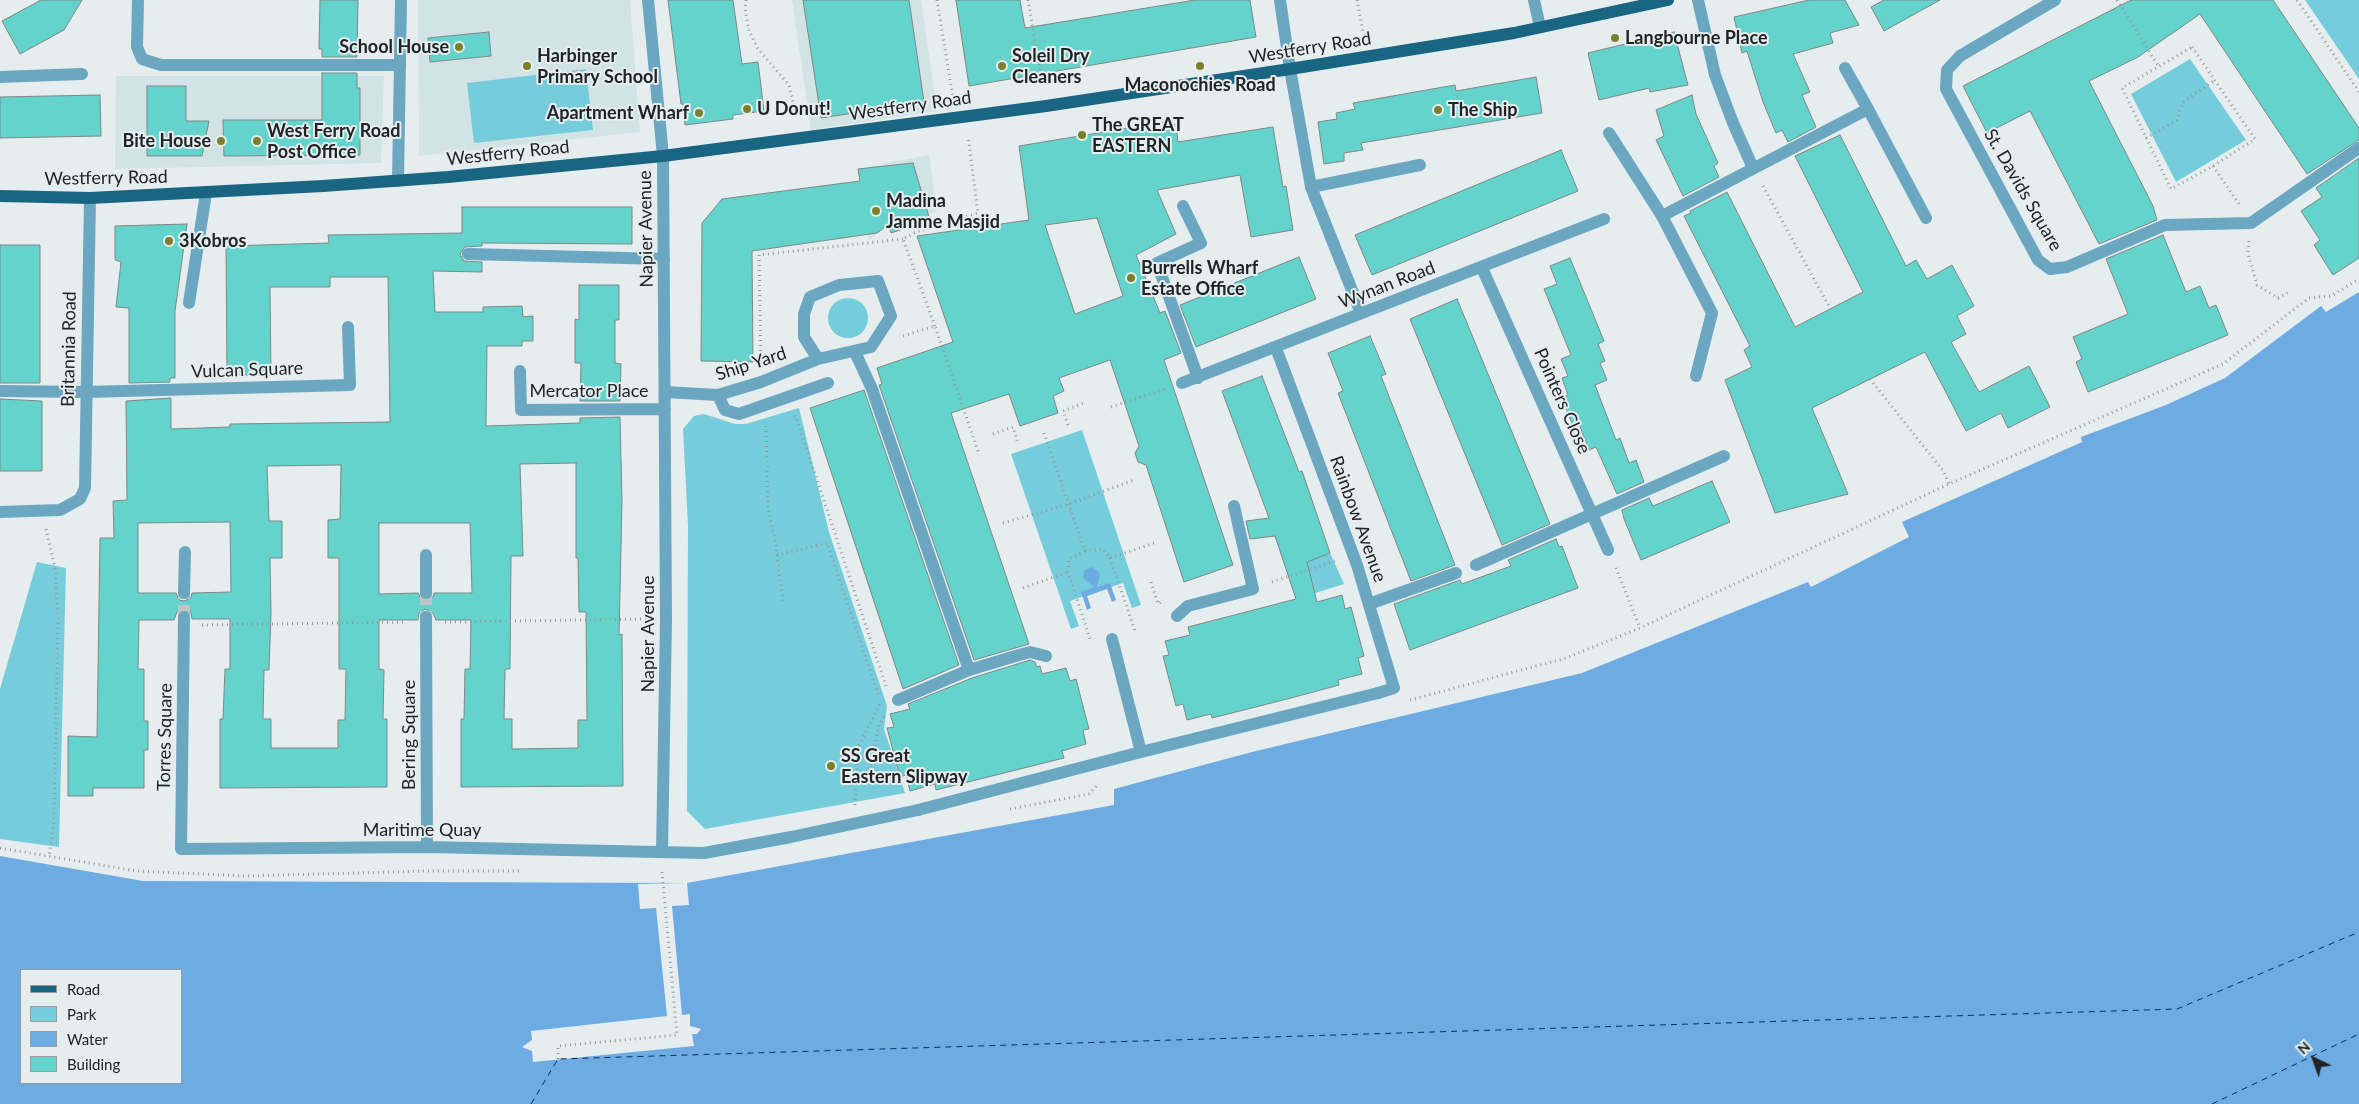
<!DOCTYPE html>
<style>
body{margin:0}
#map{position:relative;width:2359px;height:1104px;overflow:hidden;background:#e6edef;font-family:Lato,sans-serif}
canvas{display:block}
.legend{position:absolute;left:20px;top:969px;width:162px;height:115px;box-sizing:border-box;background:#e6edef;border:1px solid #979d9e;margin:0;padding:6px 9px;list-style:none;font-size:15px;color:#212425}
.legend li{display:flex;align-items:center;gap:10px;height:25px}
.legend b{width:25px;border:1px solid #979d9e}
.north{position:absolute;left:2289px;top:1034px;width:50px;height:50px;-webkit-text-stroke:4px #e6edef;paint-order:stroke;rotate:318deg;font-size:14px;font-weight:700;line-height:20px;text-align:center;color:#212425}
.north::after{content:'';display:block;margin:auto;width:18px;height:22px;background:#212425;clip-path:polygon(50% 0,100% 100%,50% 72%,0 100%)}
</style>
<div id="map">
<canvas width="2359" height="1104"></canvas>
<ul class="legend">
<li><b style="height:6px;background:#1a6682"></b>Road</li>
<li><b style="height:14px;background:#75cddb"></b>Park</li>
<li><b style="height:14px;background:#6dabe2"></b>Water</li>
<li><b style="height:14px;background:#63d3cc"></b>Building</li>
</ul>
<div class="north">N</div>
</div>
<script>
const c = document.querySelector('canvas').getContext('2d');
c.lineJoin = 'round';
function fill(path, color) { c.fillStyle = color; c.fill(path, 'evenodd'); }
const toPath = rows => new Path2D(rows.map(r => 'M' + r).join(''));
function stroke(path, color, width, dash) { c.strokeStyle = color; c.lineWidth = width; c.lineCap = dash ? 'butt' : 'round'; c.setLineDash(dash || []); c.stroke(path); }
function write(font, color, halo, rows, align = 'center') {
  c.font = font + ' Lato,sans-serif'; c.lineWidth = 4; c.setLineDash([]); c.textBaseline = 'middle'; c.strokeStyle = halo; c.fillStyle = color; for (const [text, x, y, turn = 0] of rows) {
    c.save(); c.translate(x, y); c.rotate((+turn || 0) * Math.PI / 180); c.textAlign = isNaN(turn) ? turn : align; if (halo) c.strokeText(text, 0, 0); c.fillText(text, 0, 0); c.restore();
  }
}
const built = toPath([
 [418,0,630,0,640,132,419,156],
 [792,0,921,0,937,111,811,130],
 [116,76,384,76,381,163,115,169],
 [929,155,937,212,906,216,889,224,869,240,858,169]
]);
const green = toPath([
 [2305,0,2359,0,2359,79],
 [2190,59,2246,140,2176,182,2131,94],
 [586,69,593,130,474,143,467,83],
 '828 318a20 20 0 1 1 40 0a20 20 0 1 1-40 0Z',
 [799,408,829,532,887,706,884,729,905,793,705,829,687,811,688,525,683,429,694,416,704,414,735,424,746,424],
 [1082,430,1141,605,1132,608,1123,583,1070,601,1079,626,1071,629,1011,454],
 [1330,553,1344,584,1299,598,1286,569],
 [37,562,66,568,59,847,0,839,0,689]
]);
const water = toPath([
 [2359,292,2359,1104,0,1104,0,856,143,881,687,883,1114,805,1114,789,1252,752,1582,673,1808,582,1811,587,1909,537,1902,522,2082,442,2081,437,2166,405,2225,378,2321,306,2326,312],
 [21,970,181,970,181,1083,21,1083],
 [1091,567,1097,570,1100,574,1097,587,1110,583,1116,600,1112,602,1107,589,1087,596,1091,608,1087,610,1081,592,1094,587,1083,578,1084,571]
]);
const pier = toPath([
 [687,883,689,905,672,906,682,1015,690,1014,690,1026,701,1029,697,1034,692,1034,694,1046,533,1062,532,1051,522,1047,532,1040,531,1031,667,1016,656,908,640,909,638,884]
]);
const ferry = toPath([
 [531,1104,558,1059,2177,1009,2359,932],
 [2212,1104,2359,1034]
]);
const building = toPath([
 [41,0,82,0,64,30,20,54,2,21,41,0],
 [320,0,358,0,357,57,322,57,322,49,319,49,320,0],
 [668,0,733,0,742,64,758,62,764,111,733,115,733,119,685,125,683,104,681,104,668,0],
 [803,0,909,0,924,102,821,118,803,0],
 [956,0,1020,0,1025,28,1195,0,1250,0,1256,37,969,86,956,0],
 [1809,0,1845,0,1859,25,1830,33,1833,43,1793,54,1810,92,1802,95,1816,127,1788,142,1782,130,1776,133,1763,102,1747,51,1742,53,1734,17,1809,0],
 [1884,0,1940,0,1884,31,1871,7,1884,0],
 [2131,0,2273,0,2359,128,2359,140,2307,174,2200,14,2138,57,2089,81,2153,206,2157,220,2099,244,2030,111,1987,133,1963,86,2131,0],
 [489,32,491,56,430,62,428,38,489,32],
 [1674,32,1688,85,1650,92,1649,88,1599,100,1588,53,1674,32],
 [322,73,357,73,357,88,360,88,360,155,224,156,223,120,322,120,322,73],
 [1536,77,1542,113,1361,143,1363,150,1344,153,1344,161,1324,164,1318,122,1337,119,1336,113,1355,109,1353,103,1455,85,1456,91,1536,77],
 [147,86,186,86,186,121,209,121,202,156,147,156,147,86],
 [100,95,101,136,0,138,0,97,100,95],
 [1692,95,1696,114,1718,163,1714,166,1719,177,1683,196,1656,140,1664,136,1656,110,1692,95],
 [1164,122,1176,125,1178,142,1273,127,1283,187,1286,186,1293,230,1251,237,1240,175,1157,190,1176,234,1136,255,1160,313,1165,311,1181,353,1164,360,1233,565,1184,582,1146,465,1138,462,1135,453,1139,446,1110,360,1059,378,1064,391,1053,396,1058,413,1020,426,1009,394,951,413,1029,644,974,660,879,385,882,384,877,368,953,342,917,236,1029,220,1019,146,1164,122],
 [1097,218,1123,296,1075,314,1045,225,1097,218],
 [1840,135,1906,266,1916,260,1927,279,1952,265,1974,306,1957,316,1966,334,1951,342,1979,392,2029,366,2050,407,2008,428,2001,413,1966,431,1925,352,1812,408,1848,494,1775,513,1725,380,1752,367,1744,350,1750,346,1684,216,1691,213,1690,211,1727,192,1795,327,1863,292,1795,156,1840,135],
 [1561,150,1578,191,1372,275,1355,235,1561,150],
 [2359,158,2359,258,2333,275,2314,245,2320,240,2301,211,2322,197,2316,188,2359,158],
 [913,163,930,220,891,233,888,225,877,233,752,251,753,362,701,361,702,223,722,199,860,181,858,169,913,163],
 [462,207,632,207,632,244,482,243,482,246,465,247,460,254,464,261,482,262,482,272,433,271,435,312,483,312,483,307,522,306,523,317,533,316,533,341,522,341,522,346,487,346,486,426,580,423,580,418,620,417,622,501,619,635,622,634,623,786,461,787,461,719,464,719,465,669,470,669,471,620,436,620,433,613,425,609,419,613,418,620,379,620,379,669,384,670,383,719,387,719,387,787,220,788,220,719,223,719,225,669,230,669,230,619,192,619,191,613,184,609,177,612,174,620,139,620,138,669,144,669,144,721,148,721,148,750,144,750,144,788,93,788,93,796,68,796,68,736,97,737,100,538,114,538,113,501,127,500,126,401,171,398,171,429,230,427,230,424,390,422,388,277,330,277,330,287,270,287,271,375,227,375,226,246,329,243,328,235,462,233,462,207],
 [576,463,576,558,578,558,579,612,586,612,587,720,578,720,578,748,512,749,512,719,504,719,505,669,510,669,511,556,523,556,520,464,576,463],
 [341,465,340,519,328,520,328,558,339,558,339,669,346,669,345,720,338,720,338,748,271,748,271,719,263,719,264,670,269,670,271,613,270,558,282,558,282,521,269,521,267,466,341,465],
 [230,522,231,592,192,593,191,598,184,601,179,600,176,593,138,593,138,523,230,522],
 [379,523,470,523,472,593,434,593,433,597,426,601,422,600,418,593,379,594,379,523],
 [187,224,175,311,175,378,170,378,170,382,129,383,129,308,116,307,121,262,115,260,115,226,187,224],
 [2163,235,2186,292,2200,286,2209,308,2216,305,2228,335,2088,392,2076,362,2082,359,2073,337,2128,314,2106,259,2163,235],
 [0,245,40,245,40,383,0,383,0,245],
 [1299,257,1316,299,1196,347,1180,305,1299,257],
 [1570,258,1604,341,1598,344,1605,361,1600,363,1607,380,1595,385,1616,440,1620,438,1629,463,1636,460,1644,482,1617,494,1596,447,1589,450,1579,424,1573,426,1562,398,1568,395,1562,378,1568,376,1561,359,1571,355,1544,289,1557,284,1550,266,1570,258],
 [579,285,619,285,619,320,615,320,615,363,621,364,620,401,580,401,581,363,575,363,575,319,579,320,579,285],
 [1457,299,1550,524,1502,545,1410,319,1457,299],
 [1370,336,1386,374,1381,376,1455,565,1411,581,1338,393,1343,391,1328,353,1370,336],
 [1262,376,1299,472,1302,471,1330,553,1307,562,1317,602,1342,595,1345,609,1351,607,1364,656,1358,658,1362,674,1338,680,1339,685,1291,698,1212,718,1211,714,1187,720,1183,704,1176,706,1163,656,1169,655,1165,641,1190,635,1188,627,1296,599,1275,536,1250,539,1246,521,1269,518,1222,391,1262,376],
 [864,390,959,665,903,689,810,408,864,390],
 [0,399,42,401,42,471,0,471,0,399],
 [1712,481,1730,522,1641,560,1624,519,1622,510,1649,498,1653,506,1712,481],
 [1556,539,1559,547,1562,546,1578,588,1410,650,1394,604,1460,580,1462,584,1511,566,1508,560,1556,539],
 [1030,660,1035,662,1037,667,1040,666,1042,674,1066,668,1070,681,1076,679,1089,729,1083,730,1086,744,1062,751,1064,758,936,790,935,784,910,791,906,775,900,777,887,728,894,727,890,714,910,709,908,704,972,678,1030,660]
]);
const streetTunnel = toPath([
 [426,593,426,617],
 [184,617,184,593]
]);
const path = toPath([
 [746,0,745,9,749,31,758,49,789,85,797,119],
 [937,0,953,98],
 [1028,0,1043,88],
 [1357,0,1364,37],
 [2117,0,2159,67],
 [2297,0,2359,92],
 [2192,47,2255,139,2213,166,2171,189,2122,88,2192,47],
 [2146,138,2177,120,2182,103,2215,80],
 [2213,166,2239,204],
 [1763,186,1830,308],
 [2249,241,2248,254,2257,285,2278,298,2289,292],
 [935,326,903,239,916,232,978,213,968,136],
 [903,336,935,326,979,454],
 [761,361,759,255,903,239],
 [1870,379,1944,472,1949,484],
 [1111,407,1165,389],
 [794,416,796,417,886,686],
 [1068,425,1063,411,1084,403],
 [766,426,768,509,775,540,783,601],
 [1044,433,1085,551,1069,559,1068,572,1091,642],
 [993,434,1013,427,1017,441],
 [1003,523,1069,504,1134,480],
 [46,529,55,568,58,616,54,820,49,857],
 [1085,551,1103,549,1110,558,1154,543],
 [777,555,827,543,878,694],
 [1110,558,1135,631],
 [1616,568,1640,628],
 [1151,582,1158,604,1161,602],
 [1272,582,1335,561],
 [1023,588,1068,572],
 [445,622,646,619],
 [202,625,406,622],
 [1410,700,1566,658,1640,628,1949,484,2223,364,2309,298,2331,296,2359,279],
 [856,777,871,768,879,725,886,713],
 [855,805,857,749,880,704],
 [1010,809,1089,794,1098,784],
 [0,848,137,871,246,876,427,871,520,871],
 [558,1059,558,1046,677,1035,662,872]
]);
const lane = toPath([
 [138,0,137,47,142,59,161,65,400,65],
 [1280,0,1290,69],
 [1698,0,1715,75,1733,123,1753,168],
 [2055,0,1960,56,1947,70,1946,89,2038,260,2050,269,2067,267,2165,225,2251,223,2359,148],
 [1845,68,1868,109],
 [0,77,82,74],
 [1609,133,1662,216],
 [1311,187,1420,165],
 [1183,206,1201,243,1157,263,1198,378],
 [468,254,664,259],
 [855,352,872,389,969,670],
 [1696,376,1712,313,1662,216,1868,109,1926,218],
 [665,392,718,395,761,382,818,359,804,337,804,314,810,297,839,285,878,281,891,316,871,347,818,359],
 [718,395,725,410,739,414,828,383],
 [1476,565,1724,456],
 [1369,604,1456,573],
 [1177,616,1188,606,1253,589,1234,506],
 [1112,639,1141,752],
 [898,700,969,670,1019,655,1030,652,1046,656],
 [918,810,1141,752,1378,693]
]);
const street = toPath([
 [648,0,663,156,666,619,662,852],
 [1534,0,1540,27],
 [1290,69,1311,187,1361,313],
 [398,181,401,0],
 [1482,268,1608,550],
 [189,303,206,193],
 [1276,348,1357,565,1394,688,1378,693],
 [520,371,521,410,665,409],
 [1182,383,1604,219],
 [0,391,86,392,350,385,348,327],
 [0,512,60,510,80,499,85,488,90,198],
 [426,555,426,593],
 [184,593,185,552],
 [184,617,181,849,427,847,704,853,791,837,918,810],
 [426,617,427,847]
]);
const primary = toPath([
 [0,196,90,198,323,186,448,177,663,156,1046,106,1290,69,1514,33,1668,0]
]);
const markers = [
 [1615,38,5,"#7a802a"],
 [459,47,5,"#7a802a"],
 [527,66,5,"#7a802a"],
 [1002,66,5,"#7a802a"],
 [1200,66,5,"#7a802a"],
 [747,109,5,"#7a802a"],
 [1438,110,5,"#7a802a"],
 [699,113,5,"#7a802a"],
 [1082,135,5,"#7a802a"],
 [221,141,5,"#7a802a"],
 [257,141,5,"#7a802a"],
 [876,211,5,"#7a802a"],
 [169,241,5,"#7a802a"],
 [1131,278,5,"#7a802a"],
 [831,766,5,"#7a802a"]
];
const poiNames = [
 ["Langbourne Place",1625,38],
 ["School House",449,47,"right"],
 ["Harbinger",537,56],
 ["Primary School",537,77],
 ["Soleil Dry",1012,56],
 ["Cleaners",1012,77],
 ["Maconochies Road",1200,85,"center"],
 ["U Donut!",757,109],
 ["The Ship",1448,110],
 ["Apartment Wharf",689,113,"right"],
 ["The GREAT",1092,125],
 ["EASTERN",1092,146],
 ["West Ferry Road",267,131],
 ["Post Office",267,152],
 ["Bite House",211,141,"right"],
 ["Madina",886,201],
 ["Jamme Masjid",886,222],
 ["3Kobros",179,241],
 ["Burrells Wharf",1141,268],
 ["Estate Office",1141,289],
 ["SS Great",841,756],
 ["Eastern Slipway",841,777]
];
const streetNames = [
 ["Westferry Road",1310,48,-9],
 ["Westferry Road",910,106,-8],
 ["Westferry Road",508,153,-6],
 ["Westferry Road",106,178,-1],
 ["St. Davids Square",2023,190,60],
 ["Napier Avenue",646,229,-91],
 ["Wynan Road",1387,285,-21],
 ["Britannia Road",69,349,-89],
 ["Ship Yard",751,364,-18],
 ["Vulcan Square",247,370,-2],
 ["Mercator Place",589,391],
 ["Pointers Close",1562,401,66],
 ["Rainbow Avenue",1358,519,70],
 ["Napier Avenue",648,634,-90],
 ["Bering Square",409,735,-90],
 ["Torres Square",165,737,-89],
 ["Maritime Quay",422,830]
];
fill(built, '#d2e3e6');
fill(green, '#75cddb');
fill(water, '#6dabe2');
fill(pier, '#e6edef');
stroke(ferry, '#033458', 1, [6, 5]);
fill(building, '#63d3cc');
stroke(building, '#808786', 1);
stroke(streetTunnel, '#bfc5c7', 12, [12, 6]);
stroke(path, '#949a9b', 3, [1, 4]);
stroke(lane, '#6ba7c1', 12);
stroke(street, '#6ba7c1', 12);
stroke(primary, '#1a6682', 12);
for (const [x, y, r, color] of markers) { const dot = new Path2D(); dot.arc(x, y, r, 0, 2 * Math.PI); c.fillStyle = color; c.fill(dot); stroke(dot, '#e6edef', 2); }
write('bold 18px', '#212425', '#e6edef', poiNames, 'left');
write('18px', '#212425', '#e6edef', streetNames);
</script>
